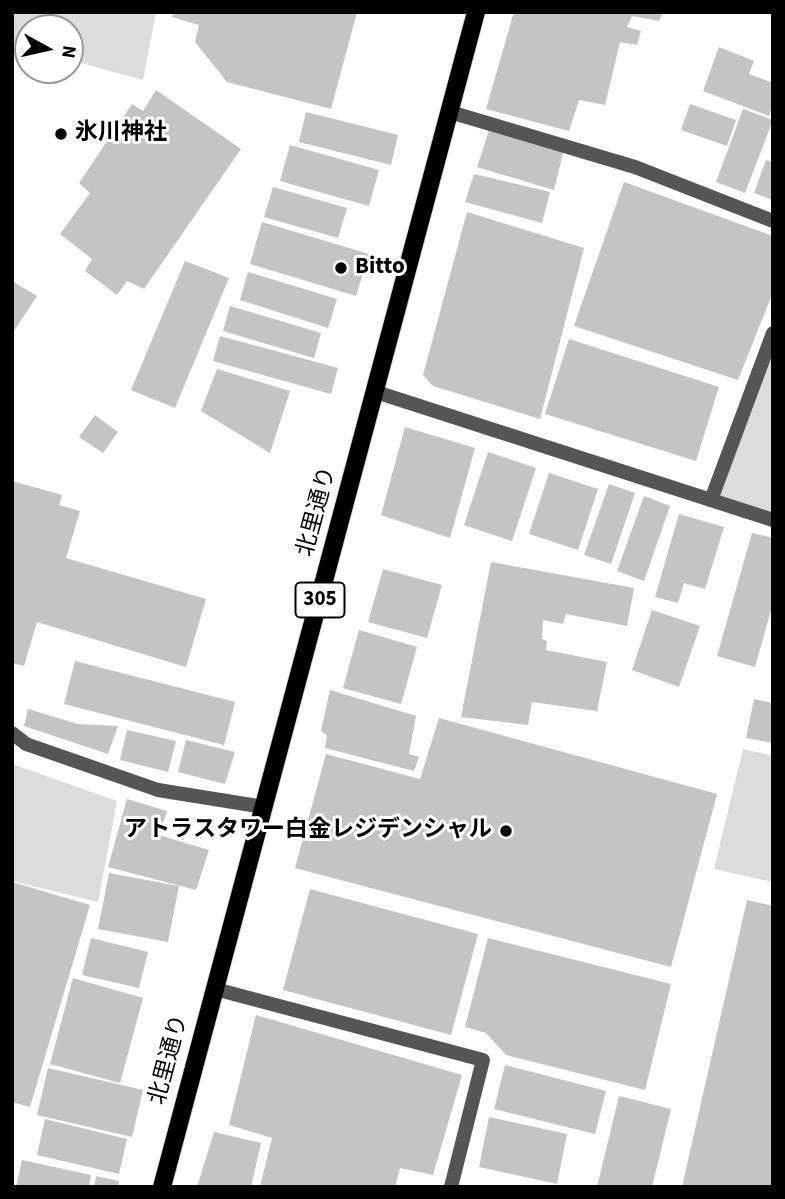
<!DOCTYPE html>
<meta charset="utf-8">
<style>
body{margin:0}
#map{position:relative;width:785px;height:1199px;overflow:hidden;background:#fff;font-family:"Source Sans 3",sans-serif}
canvas{display:block}
.frame{position:absolute;inset:0;border:14px solid #000;pointer-events:none}
.north{position:absolute;left:14px;top:14px;width:70px;height:70px;box-sizing:border-box;background:#fff;border:2px solid #999;border-radius:50%;rotate:98deg;font-size:19px;font-weight:700;line-height:28px;text-align:center;color:#000}
.north::after{content:'';display:block;margin:auto;width:24px;height:32px;background:#000;clip-path:polygon(50% 0,100% 100%,50% 72%,0 100%)}
</style>
<div id="map">
<canvas width="785" height="1199"></canvas>
<div class="frame"></div>
<div class="north">N</div>
</div>
<script>
const c = document.querySelector('canvas').getContext('2d');
c.lineJoin = 'round';
function fill(path, color) { c.fillStyle = color; c.fill(path, 'evenodd'); }
const toPath = rows => new Path2D(rows.map(r => 'M' + r).join(''));
function stroke(path, color, width, dash) { c.strokeStyle = color; c.lineWidth = width; c.lineCap = dash ? 'butt' : 'round'; c.setLineDash(dash || []); c.stroke(path); }
function write(font, color, halo, rows, align = 'center') {
  c.font = font + ' "Source Sans 3","Noto Sans JP",sans-serif'; c.lineWidth = 6; c.setLineDash([]); c.textBaseline = 'middle'; c.strokeStyle = halo; c.fillStyle = color; for (const [text, x, y, turn = 0] of rows) {
    c.save(); c.translate(x, y); c.rotate((+turn || 0) * Math.PI / 180); c.textAlign = isNaN(turn) ? turn : align; if (halo) c.strokeText(text, 0, 0); c.fillText(text, 0, 0); c.restore();
  }
}
const green = toPath([
 [12,12,156,12,143,80,70,60,70,28,28,28,28,48,12,43],
 [773,334,773,520,711,500],
 [743,749,773,756,773,882,714,869],
 [12,764,117,801,98,902,12,881]
]);
const building = toPath([
 [173,12,357,12,331,109,227,82,195,42,199,25,172,17],
 [514,12,663,12,659,21,632,16,627,27,641,31,637,45,620,42,605,105,579,100,569,131,486,109],
 [719,47,754,61,749,74,773,83,773,104,769,116,703,91],
 [156,90,241,149,144,289,127,281,117,295,85,271,92,259,60,234,90,193,79,183,132,104,143,111],
 [690,104,736,120,727,146,681,130],
 [743,109,773,120,745,193,716,182],
 [306,112,398,135,391,165,299,142],
 [489,131,563,153,554,190,477,167],
 [290,145,379,170,369,206,280,181],
 [766,160,773,162,773,200,754,193],
 [474,174,550,192,542,223,465,202],
 [624,182,773,236,773,292,738,380,574,326],
 [273,187,347,208,338,238,264,217],
 [467,212,584,248,540,419,433,386,423,375],
 [262,222,369,254,356,296,250,264],
 [185,261,229,278,175,408,131,390],
 [248,272,337,299,328,328,240,300],
 [12,281,37,296,12,334],
 [230,306,321,333,314,358,223,331],
 [220,336,338,368,331,394,213,361],
 [569,339,719,387,696,461,545,414],
 [217,369,290,391,270,453,201,411],
 [95,415,118,432,103,453,79,437],
 [405,427,475,448,450,538,381,515],
 [488,452,536,468,512,541,464,525],
 [549,473,598,489,578,550,529,534],
 [12,481,62,495,59,505,80,511,66,558,206,599,186,667,37,622,24,666,12,663],
 [609,484,635,493,611,564,584,555],
 [644,496,670,506,644,581,617,571],
 [679,514,724,527,705,589,684,583,678,603,655,597],
 [752,533,773,538,773,603,755,667,717,656],
 [491,562,634,588,627,626,566,614,563,624,543,620,542,639,547,641,546,650,607,662,597,711,532,702,528,725,461,717],
 [383,569,442,585,427,638,368,622],
 [652,610,700,626,679,687,632,670],
 [359,630,417,647,401,704,343,688],
 [75,661,235,702,224,745,64,704],
 [330,690,416,716,409,754,419,757,414,771,325,748,327,735,321,731],
 [754,699,773,703,773,743,746,738],
 [28,709,78,724,118,726,108,754,24,726],
 [439,718,717,794,671,967,295,868,326,754,420,779],
 [127,730,176,741,168,772,120,760],
 [186,740,235,752,225,784,178,772],
 [127,799,167,811,159,835,209,850,196,890,108,867],
 [109,873,179,886,168,942,98,929],
 [12,882,90,905,30,1107,12,1102],
 [310,889,478,934,451,1035,283,990],
 [747,900,773,906,773,1187,682,1187],
 [91,938,148,952,139,988,82,975],
 [488,938,671,984,645,1090,506,1055,486,1033,465,1027],
 [73,978,143,998,120,1083,50,1064],
 [256,1015,462,1075,433,1175,400,1168,395,1187,260,1187,272,1138,229,1125],
 [505,1065,606,1091,595,1134,494,1109],
 [48,1068,143,1090,132,1137,37,1115],
 [619,1096,671,1109,652,1187,597,1187],
 [489,1117,567,1134,557,1184,479,1167],
 [45,1119,127,1139,119,1174,37,1155],
 [214,1132,261,1143,251,1187,197,1187],
 [22,1160,91,1175,89,1187,16,1187],
 [96,1176,119,1181,118,1187,94,1187]
]);
const service = toPath([
 [450,112,635,167,773,221],
 [711,500,773,333],
 [12,733,26,744,158,790,264,807],
 [215,989,483,1060,451,1187]
]);
const minor = toPath([
 [376,392,773,520]
]);
const primary = toPath([
 [162,1187,476,12]
]);
const markers = [
 [61,134,7,"#000"],
 [341,268,7,"#000"],
 [506,831,7,"#000"]
];
const shields = [
 [320,600,49]
];
const shieldNames = [
 ["305",320,600]
];
const poiNames = [
 ["氷川神社",75,134],
 ["Bitto",355,268],
 ["アトラスタワー白金レジデンシャル",492,831,"right"]
];
const streetNames = [
 ["北里通り",318,512,-75],
 ["北里通り",170,1060,-75]
];
fill(green, '#dcdcdc');
fill(building, '#c4c4c4');
stroke(primary, '#dbdbdb', 20);
stroke(service, '#555', 14);
stroke(minor, '#555', 14);
stroke(primary, '#000', 18);
for (const [x, y, r, color] of markers) { const dot = new Path2D(); dot.arc(x, y, r, 0, 2 * Math.PI); c.fillStyle = color; c.fill(dot); stroke(dot, '#fff', 2.5); }
for (const [x, y, w] of shields) { const box = new Path2D(); box.roundRect(x - w / 2, y - 17.5, w, 35, 5); c.fillStyle = '#fff'; c.fill(box); stroke(box, '#000', 2); }
write('bold 21px', '#000', null, shieldNames);
write('bold 23px', '#000', '#fff', poiNames, 'left');
write('23px', '#000', '#fff', streetNames);
</script>
